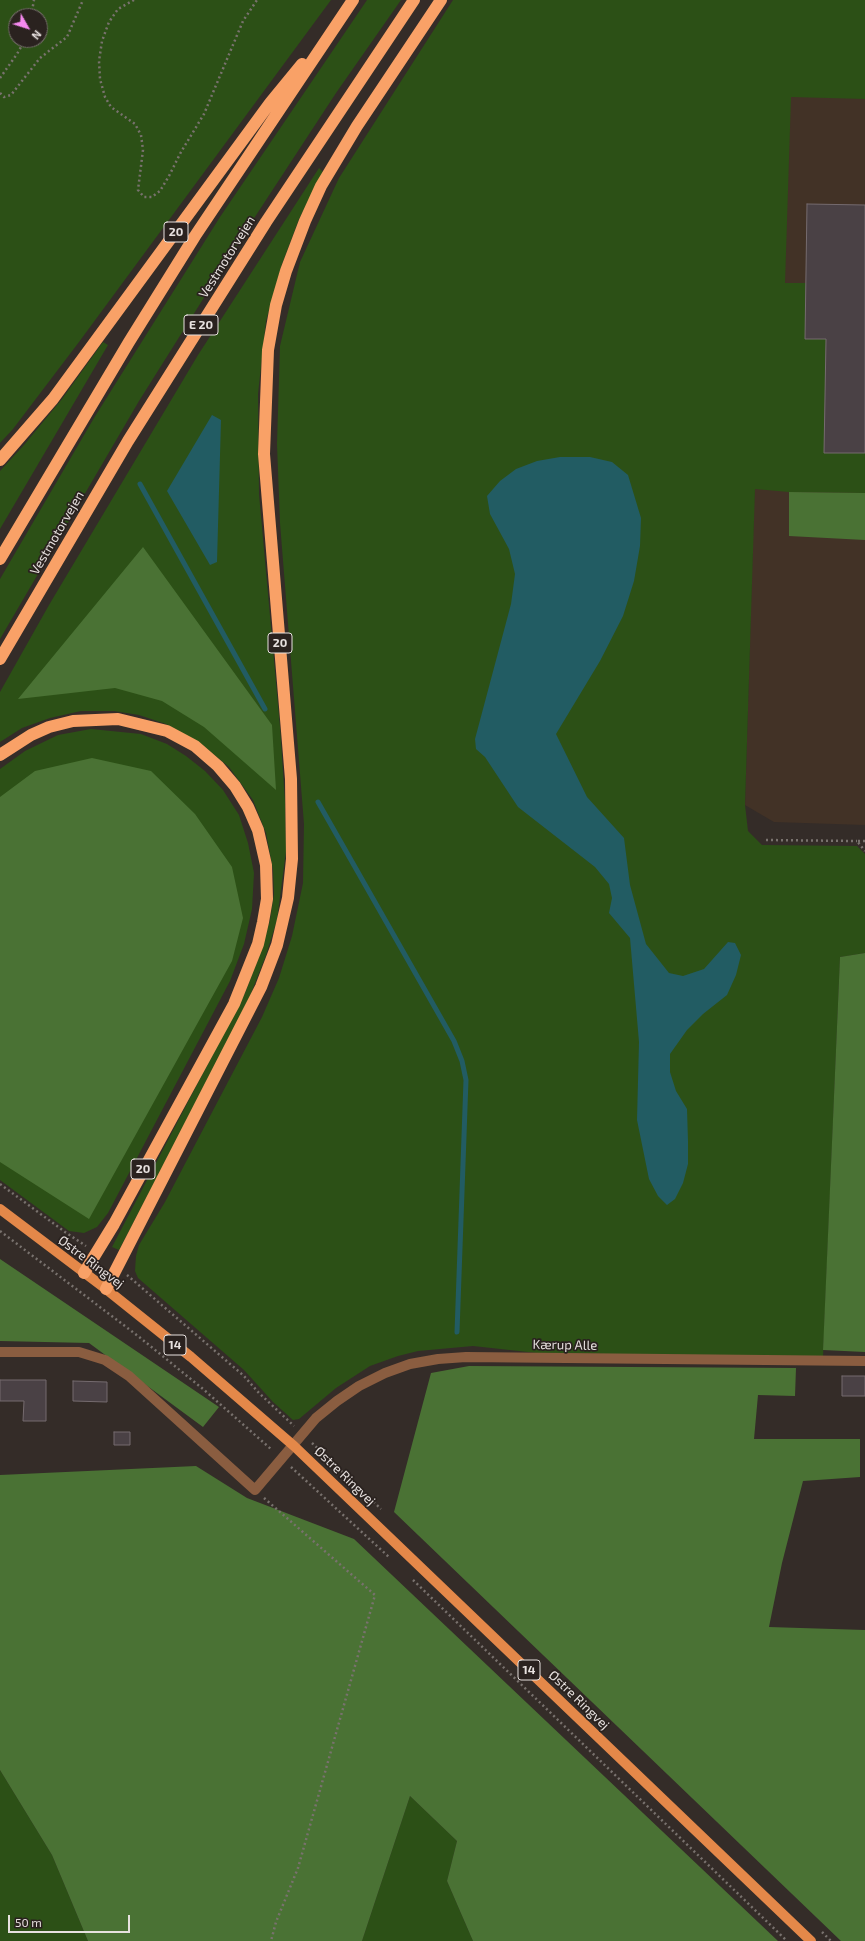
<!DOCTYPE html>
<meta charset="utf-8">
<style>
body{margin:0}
#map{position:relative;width:865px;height:1941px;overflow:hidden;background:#342c28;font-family:"Exo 2",sans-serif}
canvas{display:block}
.north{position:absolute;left:8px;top:8px;width:40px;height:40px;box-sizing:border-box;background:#2a221f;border:1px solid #766e6c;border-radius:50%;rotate:129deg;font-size:11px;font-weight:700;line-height:16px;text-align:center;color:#e7e1df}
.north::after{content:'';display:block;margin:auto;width:14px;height:18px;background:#f589ef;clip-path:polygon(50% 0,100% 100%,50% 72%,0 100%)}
.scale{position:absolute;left:8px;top:1915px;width:122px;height:18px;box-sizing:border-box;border:2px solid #e7e1df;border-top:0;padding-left:5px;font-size:12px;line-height:14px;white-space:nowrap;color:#e7e1df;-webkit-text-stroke:3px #2a221f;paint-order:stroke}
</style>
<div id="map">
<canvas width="865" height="1941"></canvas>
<div class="north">N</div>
<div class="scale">50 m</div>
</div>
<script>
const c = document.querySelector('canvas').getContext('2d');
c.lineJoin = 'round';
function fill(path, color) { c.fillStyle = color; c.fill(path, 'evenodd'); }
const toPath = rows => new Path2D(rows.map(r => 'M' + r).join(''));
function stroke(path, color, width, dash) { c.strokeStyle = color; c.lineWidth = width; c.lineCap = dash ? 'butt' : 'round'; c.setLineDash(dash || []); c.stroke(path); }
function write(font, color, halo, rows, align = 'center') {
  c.font = font + ' "Exo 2",sans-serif'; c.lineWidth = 3.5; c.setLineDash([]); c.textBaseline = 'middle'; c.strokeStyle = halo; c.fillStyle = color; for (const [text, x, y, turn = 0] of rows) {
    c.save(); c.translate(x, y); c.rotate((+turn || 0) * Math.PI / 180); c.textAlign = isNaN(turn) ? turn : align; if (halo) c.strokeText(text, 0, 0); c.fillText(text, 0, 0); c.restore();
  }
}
const industrial = toPath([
 [769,0,865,0,865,825,774,822,745,805]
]);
const green = toPath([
 [0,0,331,0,79,342,13,429,0,443],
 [16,16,40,16,40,40,16,40],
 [367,0,401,0,336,93,249,226,139,401,0,639,0,579,94,418,220,217],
 [453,0,865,0,865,99,791,97,785,283,806,283,805,339,826,339,824,453,865,453,865,493,789,492,755,489,745,805,748,831,762,845,857,846,865,854,865,953,840,957,823,1357,537,1353,473,1346,418,1351,398,1356,370,1366,336,1388,299,1419,293,1420,273,1402,244,1370,138,1278,135,1271,136,1256,139,1245,165,1202,262,1017,279,978,292,936,303,883,304,824,280,523,277,444,280,346,300,262,339,178],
 [319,168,323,172,299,219,282,264,266,321,258,394,259,494,280,727,285,802,286,851,277,920,266,955,250,996,229,1040,119,1250,112,1247,245,993,260,954,270,920,274,894,273,870,266,833,253,800,229,767,200,743,166,724,139,715,114,711,81,711,50,718,22,728,0,742,0,692,49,605,198,355],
 [103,342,108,345,0,529,0,471,24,445,62,399],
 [91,729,141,734,167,744,186,756,205,771,223,790,239,815,248,843,254,873,252,909,244,944,230,981,108,1213,97,1227,84,1233,69,1231,0,1180,0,769,25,751,58,735],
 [0,1770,52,1855,88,1941,0,1941],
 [410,1796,457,1841,447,1881,473,1941,362,1941]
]);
const forest = toPath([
 [789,492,865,493,865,540,789,536],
 [143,547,272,725,276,790,204,727,162,701,115,688,18,699],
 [92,758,151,771,195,814,232,867,243,918,232,961,89,1219,0,1162,0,797,35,771],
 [865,953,865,1352,823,1350,840,957],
 [0,1259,219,1407,203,1427,89,1343,0,1341],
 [469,1366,796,1368,795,1396,758,1395,754,1439,860,1439,860,1477,803,1481,782,1563,769,1627,865,1630,865,1941,841,1941,394,1512,431,1373],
 [196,1466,247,1498,354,1539,778,1941,473,1941,447,1881,457,1841,410,1796,362,1941,88,1941,52,1855,0,1770,0,1475]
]);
const water = toPath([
 [212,415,221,420,217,562,210,565,167,491],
 [560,457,590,457,612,462,628,475,641,518,640,546,634,581,623,616,600,661,556,734,587,797,624,838,630,885,646,944,669,973,683,976,704,969,728,942,735,943,741,955,736,975,727,995,703,1014,687,1030,670,1054,670,1072,676,1091,687,1109,688,1141,688,1164,683,1183,675,1199,667,1205,658,1196,649,1179,637,1120,639,1042,630,938,609,913,612,898,609,884,595,867,518,807,485,757,476,749,475,739,511,604,515,574,509,549,490,514,487,496,500,481,516,469,537,461]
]);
const stream = toPath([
 [140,484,265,709],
 [318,802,454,1041,462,1061,466,1080,457,1332]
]);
const building = toPath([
 [807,204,865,205,865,453,824,453,826,339,805,339,807,204],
 [842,1376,865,1376,865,1396,842,1396,842,1376],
 [0,1380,46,1380,46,1421,23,1421,24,1401,0,1401,0,1380],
 [73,1381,107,1382,107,1402,73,1401,73,1381],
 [114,1432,130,1432,130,1445,114,1445,114,1432]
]);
const path = toPath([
 [134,0,118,9,109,22,102,41,99,61,100,79,105,97,111,107,135,124,141,135,143,150,138,190,144,197,152,197,160,191,169,176,181,152,204,114,243,21,257,0],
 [31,16,34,0],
 [0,78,17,54,25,40],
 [0,93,4,97,11,95,40,58,67,37,83,0],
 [766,840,857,841],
 [865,841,857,841,865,851],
 [0,1184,65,1232,86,1246],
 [0,1231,138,1336,203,1389,272,1450],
 [127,1275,244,1376,259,1393,294,1426],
 [312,1443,381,1509],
 [291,1467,390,1558],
 [264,1498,375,1595,298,1868,276,1922,271,1941],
 [413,1580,787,1941],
 [822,1932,831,1941]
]);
const street = toPath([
 [0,1352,79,1352,105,1360,129,1376,255,1490,316,1418,337,1401,359,1386,385,1373,410,1364,438,1359,466,1357,865,1361]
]);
const primary = toPath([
 [0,1209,106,1289,191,1357,294,1446,811,1941]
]);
const highway = toPath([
 [0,460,53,399,270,103,302,64],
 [0,559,129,342,195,236,353,0],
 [0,659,128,441,266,222,414,0],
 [0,755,31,735,49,727,73,721,118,719,167,731,195,746,218,766,235,786,248,807,258,830,266,865,267,899,263,922,258,944,234,1004,114,1224,84,1273],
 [106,1289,261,987,277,945,288,898,292,859,291,779,264,454,268,350,276,305,286,271,305,221,321,186,357,126,441,0]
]);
const shields = [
 [176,232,24],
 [201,325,34],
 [280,643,24],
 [143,1169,24],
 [175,1345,22],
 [529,1670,22]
];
const shieldNames = [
 ["20",176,232],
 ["E 20",201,325],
 ["20",280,643],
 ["20",143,1169],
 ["14",175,1345],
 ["14",529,1670]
];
const streetNames = [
 ["Vestmotorvejen",227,257,-58],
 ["Vestmotorvejen",57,533,-60],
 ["Østre Ringvej",91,1262,37],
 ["Kærup Alle",565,1345,1],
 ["Østre Ringvej",345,1476,44],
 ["Østre Ringvej",579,1700,44]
];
fill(industrial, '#423226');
fill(green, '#2c5016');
fill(forest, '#4a7234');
fill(water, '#225c63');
stroke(stream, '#225c63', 5);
fill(building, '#4a4145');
stroke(building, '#756b6f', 1);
stroke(path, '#79726e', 2.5, [2, 3]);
stroke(street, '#8a5d40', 10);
stroke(primary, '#e48849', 10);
stroke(highway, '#f9a167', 12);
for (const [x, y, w] of shields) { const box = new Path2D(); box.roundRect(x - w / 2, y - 10, w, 20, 3); c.fillStyle = '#2a221f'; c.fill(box); stroke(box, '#e7e1df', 1); }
write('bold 12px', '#e7e1df', null, shieldNames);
write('13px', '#e7e1df', '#2a221f', streetNames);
</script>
